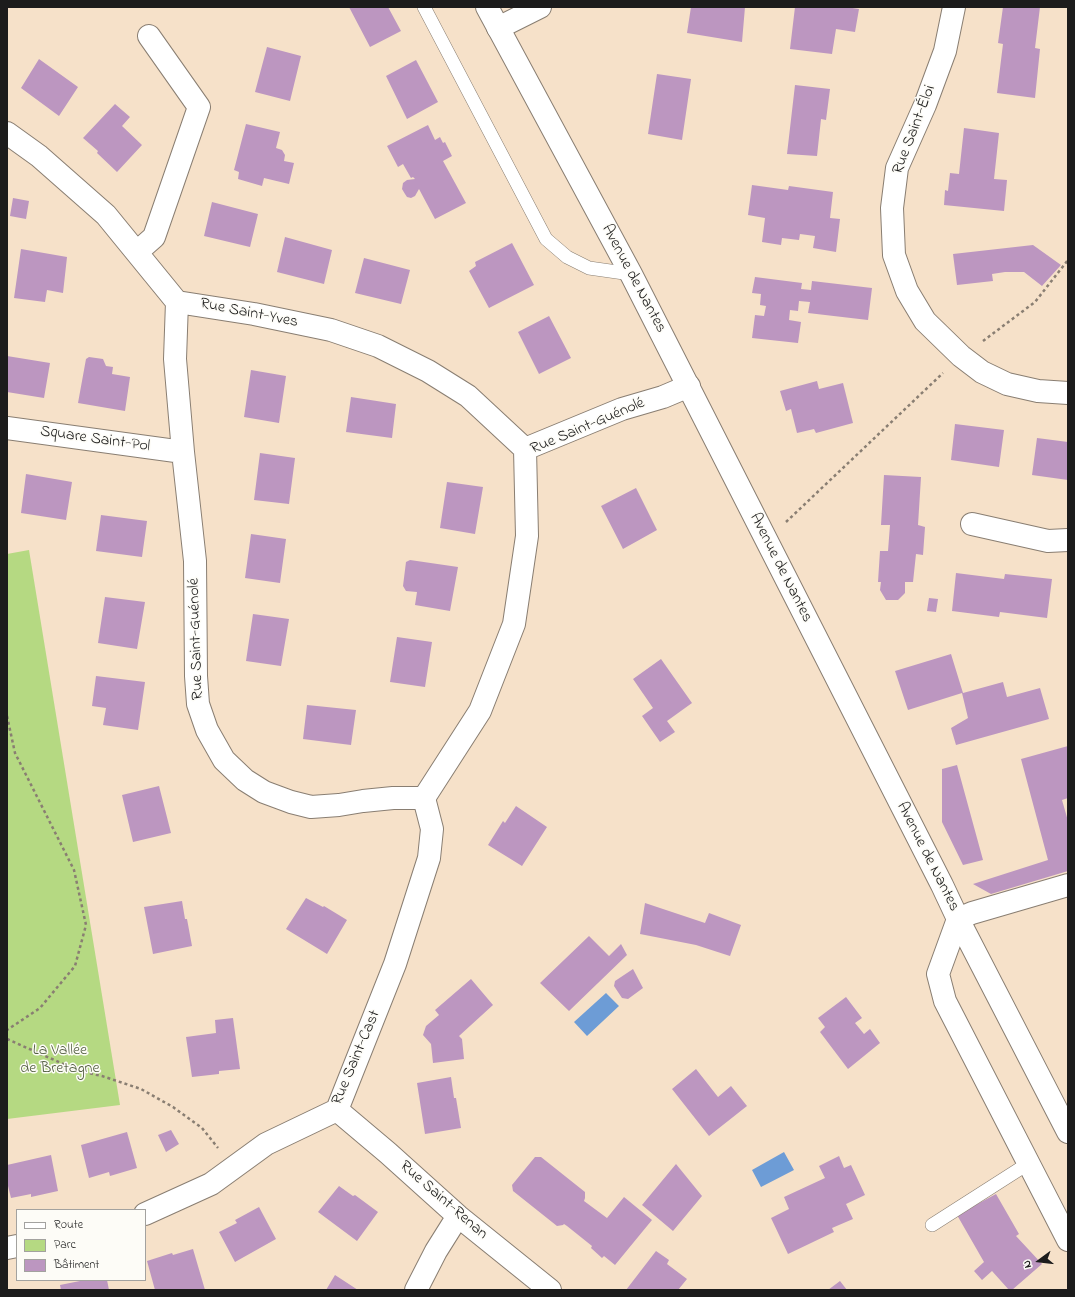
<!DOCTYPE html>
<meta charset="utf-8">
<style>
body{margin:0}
#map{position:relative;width:1075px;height:1297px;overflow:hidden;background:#f6e1c9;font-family:"Indie Flower",sans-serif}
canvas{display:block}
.frame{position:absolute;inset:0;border:8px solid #1c1c1c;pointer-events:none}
.legend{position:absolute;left:16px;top:1209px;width:130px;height:72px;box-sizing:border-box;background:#fdfcf7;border:1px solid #a3a29f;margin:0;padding:5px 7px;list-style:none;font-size:12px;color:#1c1c1c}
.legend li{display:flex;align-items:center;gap:8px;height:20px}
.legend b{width:20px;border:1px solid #a3a29f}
.north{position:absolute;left:1019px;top:1241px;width:40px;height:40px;-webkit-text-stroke:3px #fdfcf7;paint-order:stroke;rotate:255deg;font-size:11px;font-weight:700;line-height:16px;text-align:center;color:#1c1c1c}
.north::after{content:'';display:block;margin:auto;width:14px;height:18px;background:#1c1c1c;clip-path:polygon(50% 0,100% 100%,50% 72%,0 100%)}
</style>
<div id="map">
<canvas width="1075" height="1297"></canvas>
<div class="frame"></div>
<ul class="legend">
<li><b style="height:5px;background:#fff"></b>Route</li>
<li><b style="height:11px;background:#b5d982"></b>Parc</li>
<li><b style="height:11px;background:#bc96c0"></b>Bâtiment</li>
</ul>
<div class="north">N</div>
</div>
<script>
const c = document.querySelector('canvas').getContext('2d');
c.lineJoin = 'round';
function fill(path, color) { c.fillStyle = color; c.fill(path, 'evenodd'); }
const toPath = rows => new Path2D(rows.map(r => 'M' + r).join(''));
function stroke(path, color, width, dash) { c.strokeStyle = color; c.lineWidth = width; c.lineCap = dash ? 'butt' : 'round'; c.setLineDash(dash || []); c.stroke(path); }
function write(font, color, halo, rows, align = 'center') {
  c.font = font + ' "Indie Flower",sans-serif'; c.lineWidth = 3; c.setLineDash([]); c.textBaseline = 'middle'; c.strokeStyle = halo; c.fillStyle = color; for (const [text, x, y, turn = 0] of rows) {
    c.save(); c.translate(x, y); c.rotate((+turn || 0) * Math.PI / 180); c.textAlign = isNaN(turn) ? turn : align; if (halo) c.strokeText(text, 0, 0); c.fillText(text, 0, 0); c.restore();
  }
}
const green = toPath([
 [29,550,120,1105,7,1119,7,554]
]);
const water = toPath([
 [606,993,619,1006,587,1036,574,1022],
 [784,1152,794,1170,761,1187,752,1170]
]);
const building = toPath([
 [349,7,388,7,401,31,370,47],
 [691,7,745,7,742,42,687,33],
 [795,7,846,7,859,9,855,32,836,29,832,54,790,49],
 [1003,7,1040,7,1035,48,1040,49,1035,98,997,93,1003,44,998,43],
 [267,47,301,56,290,101,255,92],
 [39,59,78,87,59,116,21,88],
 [416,60,438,102,407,119,386,76],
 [657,74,691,79,682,140,648,134],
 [795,85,830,89,826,120,821,119,817,156,787,154],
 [115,104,130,117,122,126,142,145,117,172,97,153,98,151,83,138],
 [246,124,280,132,276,148,282,150,285,155,284,161,294,163,289,184,264,178,262,186,238,179,239,172,234,170],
 [428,125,435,140,440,137,443,143,445,142,452,156,443,161,466,203,435,219,419,189,415,196,411,198,407,197,405,194,402,189,403,183,407,180,415,179,413,177,411,178,403,164,398,167,387,146],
 [964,128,999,133,994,179,1007,180,1004,211,944,205,945,190,948,191,950,173,959,174],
 [752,185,788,190,789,186,833,192,830,218,840,219,836,252,813,248,815,236,800,234,799,240,782,238,781,245,762,242,765,218,748,215],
 [13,198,29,201,26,219,10,216],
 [212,202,258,214,250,247,204,236],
 [285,237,332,250,324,284,277,272],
 [512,243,534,285,489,308,469,271,476,266,475,262],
 [1033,245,1061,265,1042,286,1024,272,1005,272,992,274,993,281,957,285,953,254],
 [21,249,67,257,63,293,47,290,45,302,14,298],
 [364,258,410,270,401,304,355,293],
 [755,277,802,283,801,289,811,290,812,281,872,288,868,320,808,313,810,302,799,301,798,311,790,310,789,320,801,322,798,343,752,338,755,315,764,316,766,306,760,305,761,294,752,293],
 [549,316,571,358,539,374,518,332],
 [7,356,50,363,44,398,7,392],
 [89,357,103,359,106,366,113,367,112,374,130,377,125,411,78,403,86,359],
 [251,370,286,376,279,423,244,417],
 [817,381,819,389,843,383,853,423,816,433,814,429,797,433,791,409,786,411,780,391],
 [351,397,396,404,392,438,346,432],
 [955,424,1004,430,999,467,951,460],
 [1037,438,1068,442,1068,480,1032,475],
 [260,453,295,458,289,504,254,500],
 [26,474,72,482,66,520,21,513],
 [884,475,921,477,918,525,925,527,923,555,916,554,913,582,905,582,905,593,898,600,886,600,880,590,881,582,878,582,880,551,888,551,890,525,881,525],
 [447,482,483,487,475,534,440,528],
 [636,488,657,530,623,549,601,506],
 [101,515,147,521,142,557,96,551],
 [251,534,286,539,280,583,245,578],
 [410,560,458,567,450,611,415,605,417,592,406,591,403,586,406,562],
 [956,573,1004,579,1005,574,1052,579,1047,618,1000,612,999,617,952,611],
 [105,597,145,602,137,649,98,643],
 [929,598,938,599,936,612,927,611],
 [253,614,289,619,281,666,246,661],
 [397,637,432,642,425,687,390,682],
 [951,654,963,693,1003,682,1007,697,1040,688,1049,719,956,745,951,728,968,718,962,693,908,710,895,671],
 [661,659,692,703,667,721,675,732,660,742,642,716,653,708,633,679],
 [96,676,145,682,138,730,103,725,106,708,92,706],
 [307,705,356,710,351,745,303,739],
 [1068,746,1068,798,1062,800,1068,821,1068,871,991,894,973,884,1048,860,1021,759],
 [957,765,983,860,963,865,942,822,942,769],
 [159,786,171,833,133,842,122,795],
 [516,806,547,827,522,866,488,845,503,821,505,823],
 [306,898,323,907,324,906,347,920,327,954,286,929],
 [182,901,185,919,187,919,192,946,153,954,144,907],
 [645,903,705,923,709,913,741,925,730,956,696,945,640,934],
 [589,936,609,956,621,944,627,955,569,1011,540,983],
 [633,969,643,988,628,999,622,998,614,986,615,981],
 [471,979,493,1005,459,1036,462,1039,464,1059,433,1063,431,1044,423,1035,426,1026,439,1015,435,1010],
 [846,997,862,1018,855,1023,864,1034,870,1029,880,1043,848,1069,820,1032,825,1027,818,1018],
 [233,1018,240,1069,219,1071,219,1074,192,1077,186,1037,216,1033,215,1020],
 [696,1069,718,1097,731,1086,747,1106,709,1136,672,1089],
 [451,1077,454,1098,456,1098,461,1128,425,1134,417,1083],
 [171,1130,179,1144,166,1152,158,1135],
 [127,1132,137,1168,110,1176,109,1172,89,1178,81,1145],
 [51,1155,58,1191,31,1197,31,1194,11,1198,7,1182,7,1165],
 [839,1156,844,1168,851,1165,865,1195,846,1204,853,1219,832,1228,834,1232,788,1254,771,1218,789,1209,784,1197,825,1178,819,1166],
 [535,1157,541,1157,585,1192,585,1198,584,1201,607,1218,624,1197,652,1220,615,1265,604,1256,602,1258,591,1248,592,1246,567,1226,564,1224,563,1225,557,1226,513,1191,512,1185],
 [676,1164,702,1196,673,1231,642,1205],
 [339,1186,353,1196,355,1195,378,1212,357,1241,318,1212],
 [996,1194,1019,1234,1016,1236,1042,1264,1012,1290,1009,1290,992,1271,982,1280,974,1271,984,1262,957,1215],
 [259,1207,276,1239,235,1262,219,1232,237,1223,235,1220],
 [193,1249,205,1290,155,1290,147,1261,172,1253,173,1255],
 [656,1251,669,1260,667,1264,687,1279,678,1290,626,1290],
 [335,1275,358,1290,326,1290],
 [79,1280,107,1280,109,1290,61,1290,60,1285,80,1281],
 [840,1281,847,1290,828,1290]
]);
const path = toPath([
 [983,341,1035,302,1068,260],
 [786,522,943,373],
 [7,716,15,753,74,870,86,925,75,966,40,1008,7,1030],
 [7,1039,79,1071,102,1076,141,1089,173,1107,202,1128,218,1148]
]);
const service = toPath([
 [424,7,546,239,567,257,589,268,631,274],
 [932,1225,1029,1163]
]);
const minor = toPath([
 [954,7,945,51,925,105,897,168,892,208,894,255,907,291,925,321,961,356,982,372,1007,384,1038,391,1068,393],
 [498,28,540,7],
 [7,133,39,156,106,215,177,302,254,314,331,330,378,346,428,371,468,396,525,449],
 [137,252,154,237,199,107,149,36],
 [177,302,175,359,183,452,195,561,196,676,198,704,207,730,224,760,245,780,264,792,291,802,311,807,339,805,363,801,393,798,424,798,480,711,514,624,527,536,525,449,622,409,663,397,689,386],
 [7,428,183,452],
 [972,524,1048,541,1068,540],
 [1068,885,972,913,958,919,938,974,945,1001,1068,1240],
 [337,1110,388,1153,458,1216,550,1290],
 [145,1214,211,1184,266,1144,337,1110,395,964,429,858,432,829,424,798],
 [7,1248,17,1246],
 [416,1290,436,1251,458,1216]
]);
const secondary = toPath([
 [487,7,631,274,942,885,958,919,1068,1132]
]);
const streetNames = [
 ["Rue Saint-Éloi",915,130,-69],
 ["Avenue de Nantes",633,279,62],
 ["Rue Saint-Yves",249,314,11],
 ["Rue Saint-Guénolé",588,427,-23],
 ["Square Saint-Pol",95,440,8],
 ["Avenue de Nantes",780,568,63],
 ["Rue Saint-Guénolé",197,639,-92],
 ["Avenue de Nantes",927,857,63],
 ["Rue Saint-Cast",357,1058,-67],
 ["Rue Saint-Renan",443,1201,41]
];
const parkNames = [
 ["La Vallée",60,1051],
 ["de Bretagne",60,1069]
];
fill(green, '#b5d982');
fill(water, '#6d9cd6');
fill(building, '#bc96c0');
stroke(service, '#897e72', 14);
stroke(minor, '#897e72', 24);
stroke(secondary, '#897e72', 24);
stroke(path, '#897e72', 2.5, [3, 3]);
stroke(service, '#fff', 13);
stroke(minor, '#fff', 22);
stroke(secondary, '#fff', 22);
write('16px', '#1c1c1c', '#fdfcf7', streetNames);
write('16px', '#525e40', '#fdfcf7', parkNames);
</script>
